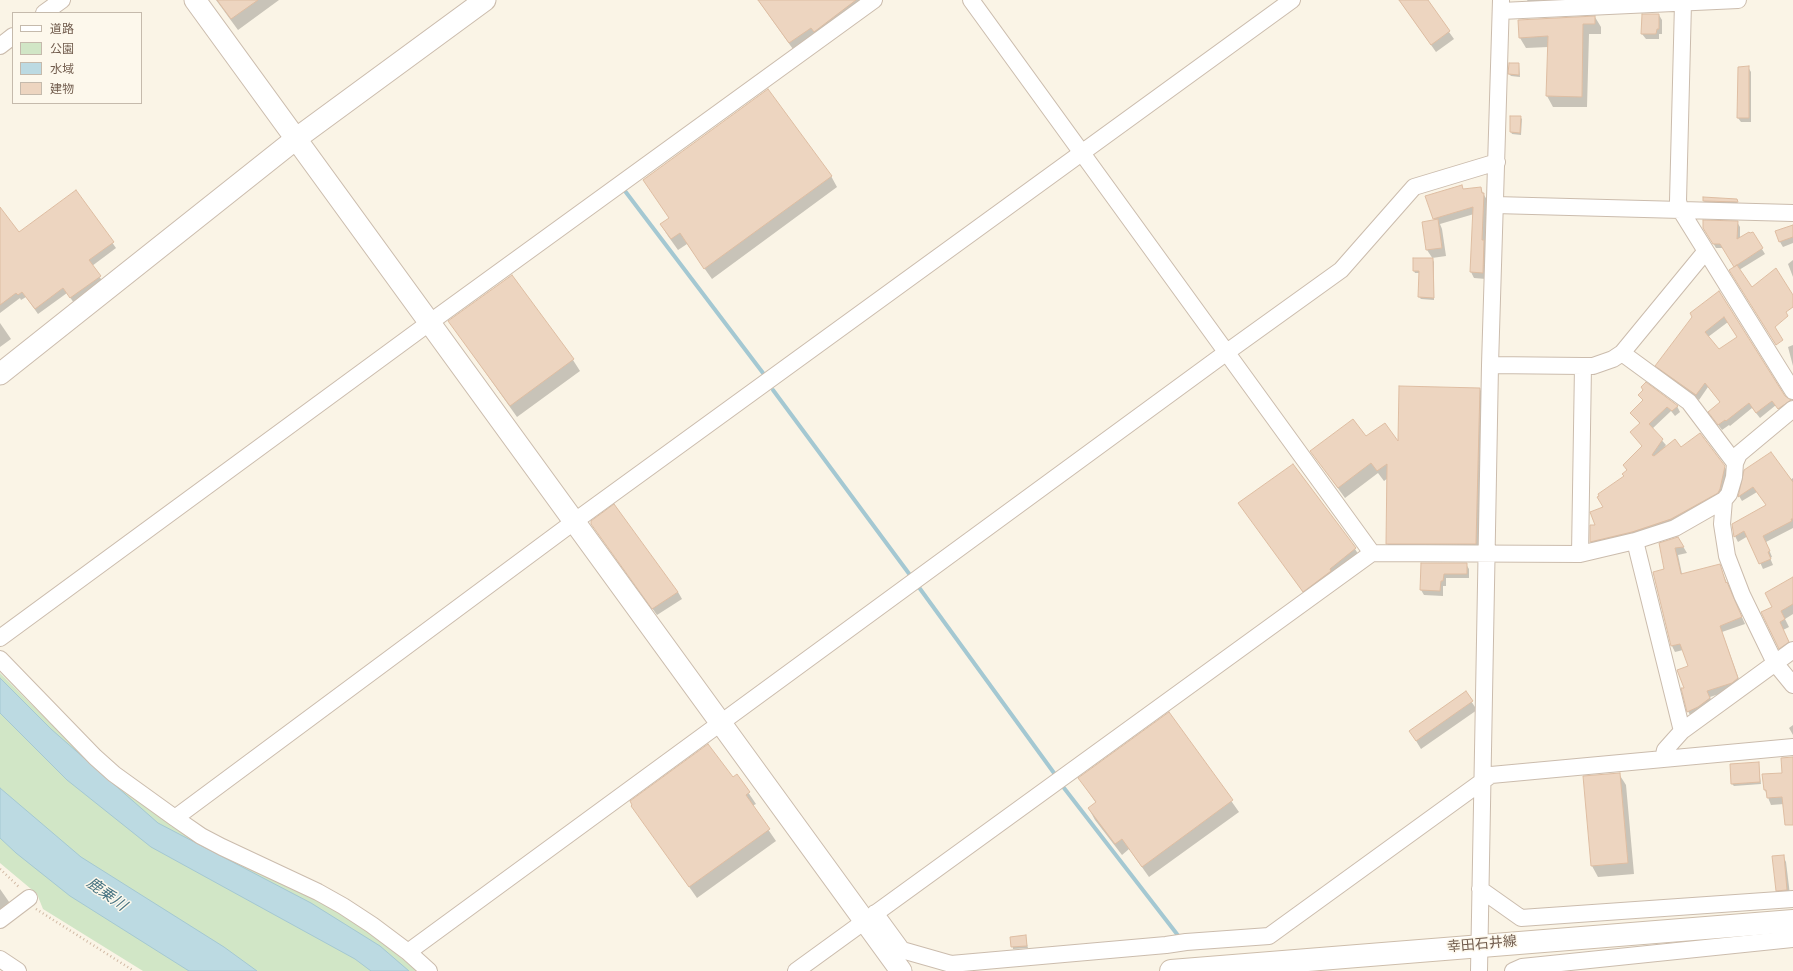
<!DOCTYPE html>
<meta charset="utf-8">
<style>
body{margin:0}
#map{position:relative;width:1793px;height:971px;overflow:hidden;background:#faf4e6;font-family:"Nunito Sans","Noto Sans JP",sans-serif}
canvas{display:block}
.legend{position:absolute;left:12px;top:12px;width:130px;height:92px;box-sizing:border-box;background:#fdf8ec;border:1px solid #c5baac;margin:0;padding:5px 7px;list-style:none;font-size:12px;color:#715c4d}
.legend li{display:flex;align-items:center;gap:8px;height:20px}
.legend b{width:20px;border:1px solid #c5baac}
</style>
<div id="map">
<canvas width="1793" height="971"></canvas>
<ul class="legend">
<li><b style="height:5px;background:#fff"></b>道路</li>
<li><b style="height:11px;background:#d1e6c6"></b>公園</li>
<li><b style="height:11px;background:#bcdae2"></b>水域</li>
<li><b style="height:11px;background:#edd5c0"></b>建物</li>
</ul>
</div>
<script>
const c = document.querySelector('canvas').getContext('2d');
c.lineJoin = 'round';
function fill(path, color) { c.fillStyle = color; c.fill(path, 'evenodd'); }
const toPath = rows => new Path2D(rows.map(r => 'M' + r).join(''));
function stroke(path, color, width, dash) { c.strokeStyle = color; c.lineWidth = width; c.lineCap = dash ? 'butt' : 'round'; c.setLineDash(dash || []); c.stroke(path); }
function write(font, color, halo, rows, align = 'center') {
  c.font = font + ' "Nunito Sans","Noto Sans JP",sans-serif'; c.lineWidth = 3; c.setLineDash([]); c.textBaseline = 'middle'; c.strokeStyle = halo; c.fillStyle = color; for (const [text, x, y, turn = 0] of rows) {
    c.save(); c.translate(x, y); c.rotate((+turn || 0) * Math.PI / 180); c.textAlign = isNaN(turn) ? turn : align; if (halo) c.strokeText(text, 0, 0); c.fillText(text, 0, 0); c.restore();
  }
}
const green = toPath([
 [0,673,95,768,180,832,338,911,366,929,417,971,143,971,43,909,37,894,0,863]
]);
const water = toPath([
 [0,678,51,729,158,823,311,903,380,946,409,971,371,971,355,959,151,847,67,780,0,713,0,678],
 [0,788,81,857,224,947,257,971,189,971,70,896,16,853,0,838,0,788]
]);
const shadow = toPath([
 [216,0,279,0,238,30],
 [758,0,875,0,795,52],
 [1399,0,1426,0,1454,39,1436,52],
 [1527,0,1548,0,1528,2],
 [1659,15,1662,20,1662,34,1659,34,1659,39,1646,39,1642,34],
 [1595,17,1601,27,1601,34,1589,34,1587,107,1553,107,1547,96,1548,47,1526,48,1520,38,1519,21],
 [1519,64,1520,77,1511,76,1509,74],
 [1748,67,1751,72,1751,122,1741,122,1738,118],
 [1520,117,1522,119,1521,135,1512,134,1511,132],
 [831,176,837,187,712,279,687,244,678,250,668,236,661,225,670,219,644,180],
 [1461,186,1464,190,1480,188,1487,200,1485,243,1487,247,1486,279,1474,278,1471,272,1474,214,1440,224,1442,229,1446,256,1432,258,1434,262,1434,300,1421,299,1419,297,1420,273,1415,273,1414,271,1433,259,1427,250,1423,222,1435,221,1427,197],
 [76,192,116,248,92,266,103,282,74,303,67,293,38,314,26,297,21,300,20,298,0,313,0,209,18,234],
 [1736,200,1740,207,1707,206,1704,201],
 [1737,222,1740,227,1740,239,1752,233,1765,254,1739,270,1751,288,1793,297,1793,303,1766,328,1736,267,1724,248,1716,248,1704,228],
 [1793,227,1793,243,1783,247,1780,242],
 [1793,260,1793,277,1788,264],
 [512,276,573,360,580,371,517,417,449,321],
 [1719,292,1784,397,1790,401,1793,406,1782,414,1776,405,1760,418,1752,408,1730,426,1729,425,1722,430,1713,418,1721,403,1708,387,1699,400,1660,371,1657,366],
 [1728,322,1738,338,1719,350,1708,337],
 [0,323,11,339,0,347],
 [1793,345,1793,366,1788,347],
 [1480,389,1485,399,1481,554,1393,554,1387,543,1388,478,1384,481,1378,473,1345,498,1311,451,1366,438,1399,444],
 [1639,395,1677,406,1680,412,1675,416,1671,411,1652,429,1666,445,1663,449,1681,448,1724,466,1728,472,1721,498,1674,524,1594,547,1591,542,1604,508,1625,477,1627,471,1624,465,1643,447,1631,432,1640,424,1631,413,1644,402],
 [1293,465,1355,549,1362,560,1310,602,1240,503],
 [1745,471,1790,480,1793,478,1793,528,1766,542,1772,557,1770,558,1773,565,1763,569,1748,536,1738,542,1735,536,1733,524,1767,506,1757,492,1742,501,1739,496],
 [597,532,678,592,682,599,657,615],
 [1678,538,1687,553,1678,555,1682,574,1719,565,1745,624,1722,632,1741,685,1735,689,1710,697,1713,705,1691,717,1688,711,1685,689,1690,667,1683,650,1675,652,1672,646,1665,570],
 [1422,564,1466,564,1469,569,1469,578,1446,578,1446,586,1443,586,1443,596,1424,595,1421,590],
 [1793,578,1793,614,1785,619,1789,627,1783,630,1793,649,1784,655,1780,648,1774,607],
 [1465,692,1477,710,1421,749,1410,731],
 [1169,713,1239,812,1149,877,1129,849,1122,855,1095,820,1089,809,1096,803,1079,778],
 [1793,725,1793,735,1789,728],
 [1793,758,1793,812,1784,804,1771,805,1765,790,1783,773],
 [1758,763,1761,784,1734,786,1732,784],
 [1619,774,1626,785,1634,874,1598,877,1592,866],
 [737,776,756,804,752,806,776,841,697,898,632,806,733,779],
 [1783,856,1786,862,1790,895,1780,896,1777,890],
 [0,889,14,909,0,921],
 [1025,936,1028,948,1013,949,1011,937]
]);
const stream = toPath([
 [625,191,763,373],
 [773,390,910,575],
 [918,586,1054,773],
 [1064,788,1180,938]
]);
const building = toPath([
 [217,0,258,0,231,19,217,0],
 [758,0,856,0,814,32,811,28,789,43,758,0],
 [1399,0,1428,0,1450,31,1431,45,1399,0],
 [1642,14,1659,14,1659,29,1657,29,1656,34,1641,34,1642,14],
 [1595,16,1595,24,1583,24,1582,97,1546,96,1548,36,1519,38,1518,20,1595,16],
 [1509,63,1519,63,1519,75,1508,74,1509,63],
 [1749,66,1749,118,1737,118,1738,67,1749,66],
 [768,89,832,176,704,269,680,233,671,239,660,224,669,218,643,180,768,89],
 [1510,116,1521,116,1520,133,1510,132,1510,116],
 [1462,185,1463,189,1481,187,1482,193,1484,193,1482,240,1484,240,1483,273,1470,272,1473,207,1433,219,1425,196,1462,185],
 [76,190,114,242,89,260,101,276,70,298,63,288,35,309,22,292,18,295,16,293,0,305,0,207,19,232,76,190],
 [1703,197,1737,199,1738,202,1703,201,1703,197],
 [1438,219,1442,248,1426,250,1422,222,1438,219],
 [1703,220,1738,221,1737,239,1749,232,1750,233,1753,232,1763,248,1734,267,1720,244,1713,244,1703,228,1703,220],
 [1793,225,1793,237,1779,242,1775,231,1793,225],
 [1413,258,1433,258,1434,298,1418,297,1419,271,1413,271,1413,258],
 [1737,265,1752,287,1776,268,1793,295,1793,307,1786,312,1788,316,1775,327,1783,340,1776,345,1729,270,1737,265],
 [512,275,574,359,510,406,448,321,512,275],
 [1719,291,1785,396,1791,400,1778,409,1772,401,1756,413,1749,403,1726,421,1725,420,1718,425,1708,412,1720,402,1705,383,1696,395,1655,366,1692,317,1690,313,1719,291],
 [1724,317,1737,337,1719,349,1705,332,1724,317],
 [1646,382,1678,406,1672,411,1667,407,1649,424,1663,439,1652,455,1654,456,1675,439,1681,447,1700,433,1725,466,1720,489,1718,493,1671,519,1632,532,1590,542,1590,525,1595,525,1590,512,1603,507,1597,497,1599,496,1598,494,1624,476,1622,474,1627,470,1623,465,1642,446,1630,432,1640,423,1630,413,1643,400,1638,395,1643,390,1641,387,1646,382],
 [1399,386,1480,388,1476,544,1386,544,1387,464,1377,471,1371,463,1338,488,1310,451,1353,419,1366,436,1385,423,1398,441,1399,386],
 [1771,452,1793,482,1793,519,1791,519,1792,521,1763,536,1770,551,1768,552,1771,559,1759,564,1744,531,1734,537,1732,524,1766,505,1753,487,1738,497,1744,470,1771,452],
 [1293,464,1356,548,1330,569,1331,571,1303,592,1238,503,1293,464],
 [614,504,678,592,652,609,591,524,591,521,614,504],
 [1678,537,1684,547,1675,548,1681,574,1720,564,1726,583,1727,582,1742,617,1720,626,1738,678,1732,683,1707,691,1710,698,1698,707,1687,712,1681,688,1684,688,1677,670,1688,666,1680,644,1671,646,1653,572,1664,569,1659,543,1678,537],
 [1421,563,1467,563,1467,574,1444,574,1443,581,1441,581,1440,591,1420,590,1421,563],
 [1793,577,1793,604,1781,611,1785,619,1780,622,1789,642,1779,649,1761,612,1772,607,1765,593,1793,577],
 [1466,691,1473,701,1416,741,1409,731,1466,691],
 [1169,712,1233,800,1142,867,1122,839,1115,844,1088,808,1096,802,1078,778,1169,712],
 [708,744,733,777,737,774,750,792,746,795,770,829,689,887,631,806,632,805,630,801,708,744],
 [1793,757,1793,825,1785,825,1782,797,1767,798,1766,790,1764,790,1762,774,1782,773,1781,758,1793,757],
 [1759,762,1760,782,1731,784,1730,764,1759,762],
 [1620,773,1628,863,1591,866,1583,776,1620,773],
 [1784,855,1787,890,1776,891,1772,856,1784,855],
 [1026,935,1027,946,1011,947,1010,937,1026,935]
]);
const path = toPath([
 [0,869,20,888],
 [36,909,134,971]
]);
const minor = toPath([
 [971,0,1372,553],
 [1683,3,1678,201,1681,211,1793,391],
 [1501,11,1738,0],
 [44,13,62,0],
 [0,46,13,36],
 [1495,205,1793,213],
 [1622,353,1689,402,1735,463],
 [1490,365,1583,366,1593,366,1613,359,1622,353,1705,252],
 [1724,500,1722,524,1727,556,1742,595,1775,663,1793,685],
 [1635,541,1682,731],
 [1580,554,1583,366],
 [0,638,429,323,874,0],
 [0,659,95,757,114,774,175,818,201,836,222,847,318,892,343,906,372,925,408,952,429,971],
 [1663,759,1665,750,1682,731,1793,650],
 [175,818,575,521,1292,0],
 [1480,889,1521,918,1793,899],
 [875,913,902,950,951,964,1166,945,1186,942,1269,936,1491,775,1793,747],
 [0,920,29,898],
 [408,952,1227,352,1341,270,1414,187,1497,162],
 [0,959,18,971],
 [796,971,1372,553,1580,554,1635,541,1675,528,1724,500,1729,494,1734,477,1735,463,1739,454,1793,409],
 [1479,971,1490,365,1501,0],
 [1513,971,1522,967,1793,939]
]);
const tertiary = toPath([
 [195,0,901,971],
 [0,374,297,138,485,0]
]);
const secondary = toPath([
 [1171,971,1793,921]
]);
const streetNames = [
 ["幸田石井線",1482,945,-5]
];
const waterNames = [
 ["鹿乗川",106,895,36]
];
fill(green, '#d1e6c6');
fill(water, '#bcdae2');
stroke(water, '#a4c8d2', 1);
fill(shadow, '#0003');
stroke(stream, '#a4c8d2', 4);
fill(building, '#edd5c0');
stroke(building, '#debda2', 1);
stroke(minor, '#cbbcad', 18);
stroke(tertiary, '#cbbcad', 23);
stroke(secondary, '#cdbdab', 24);
stroke(path, '#d1b9a4', 2.5, [1, 3]);
stroke(minor, '#fff', 16);
stroke(tertiary, '#fff', 21);
stroke(secondary, '#fff', 22);
write('14px', '#715c4d', '#fdf8ec', streetNames);
write('italic 15px', '#497482', '#fdf8ec', waterNames);
</script>
